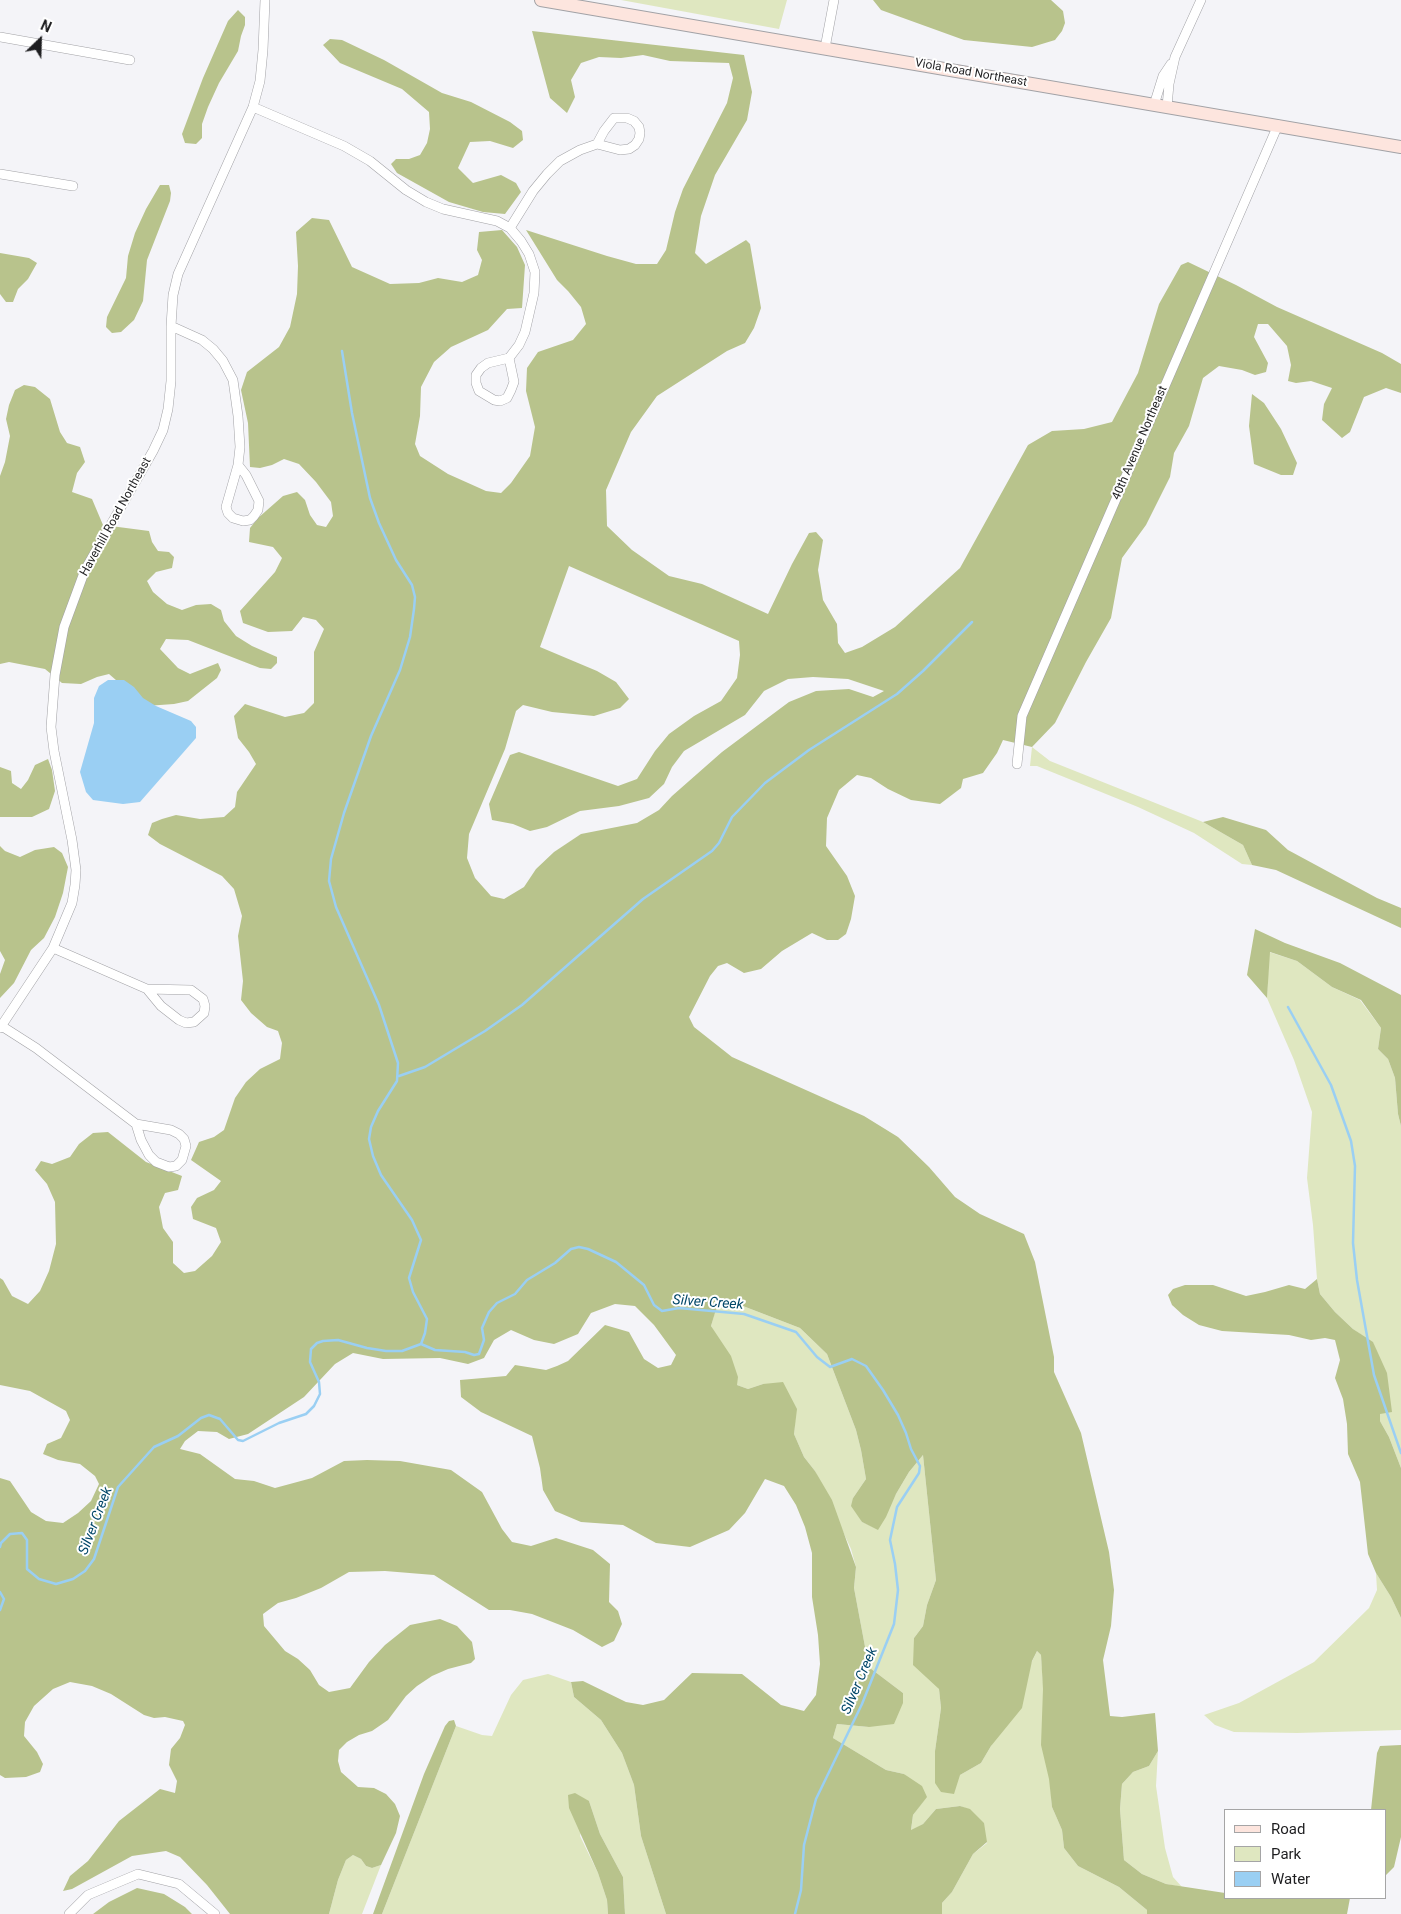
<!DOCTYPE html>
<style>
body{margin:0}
#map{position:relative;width:1401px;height:1914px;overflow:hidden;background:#f4f4f8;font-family:Roboto,sans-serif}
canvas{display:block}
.legend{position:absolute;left:1224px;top:1809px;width:162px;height:90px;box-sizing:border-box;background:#fff;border:1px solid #a5a5a6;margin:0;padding:6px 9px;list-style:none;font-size:15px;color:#1e1e20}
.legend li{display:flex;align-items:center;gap:10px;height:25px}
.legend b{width:25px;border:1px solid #a5a5a6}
.north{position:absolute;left:15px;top:15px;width:50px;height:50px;-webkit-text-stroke:4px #fff;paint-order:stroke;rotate:24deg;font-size:14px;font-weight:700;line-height:20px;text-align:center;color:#1e1e20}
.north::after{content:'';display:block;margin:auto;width:18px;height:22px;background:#1e1e20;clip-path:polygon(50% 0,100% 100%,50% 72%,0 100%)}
</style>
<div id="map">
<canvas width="1401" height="1914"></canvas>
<ul class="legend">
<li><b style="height:6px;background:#fde5de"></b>Road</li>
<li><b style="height:14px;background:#dfe7c0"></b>Park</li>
<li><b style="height:14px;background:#9acff3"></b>Water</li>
</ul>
<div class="north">N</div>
</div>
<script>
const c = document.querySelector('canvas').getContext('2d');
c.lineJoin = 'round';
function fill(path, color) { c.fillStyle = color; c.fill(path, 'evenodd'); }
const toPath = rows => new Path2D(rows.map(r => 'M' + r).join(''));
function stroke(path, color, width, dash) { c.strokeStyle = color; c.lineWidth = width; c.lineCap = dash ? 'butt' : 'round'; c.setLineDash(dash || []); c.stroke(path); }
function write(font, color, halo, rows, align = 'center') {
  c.font = font + ' Roboto,sans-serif'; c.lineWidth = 4; c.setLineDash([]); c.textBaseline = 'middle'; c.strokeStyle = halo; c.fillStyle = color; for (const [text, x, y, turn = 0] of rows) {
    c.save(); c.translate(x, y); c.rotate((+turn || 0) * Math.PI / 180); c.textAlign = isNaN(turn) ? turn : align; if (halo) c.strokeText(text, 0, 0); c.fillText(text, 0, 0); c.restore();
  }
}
const green = toPath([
 [621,0,787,0,779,29],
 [1032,747,1050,761,1203,822,1243,845,1252,865,1242,864,1194,833,1138,807,1037,766,1030,766],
 [1269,952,1297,961,1332,987,1360,1000,1381,1028,1378,1049,1388,1059,1395,1078,1398,1114,1401,1126,1401,1468,1389,1437,1380,1421,1378,1355,1373,1343,1353,1329,1335,1312,1320,1294,1317,1279,1313,1225,1307,1178,1312,1112,1294,1060,1267,998],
 [718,1302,743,1306,800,1328,827,1354,856,1430,861,1450,866,1479,853,1498,862,1522,878,1529,896,1494,909,1472,923,1455,936,1580,927,1605,923,1626,914,1638,939,1689,941,1708,935,1751,960,1775,981,1763,991,1746,1037,1651,1041,1655,1052,1807,1062,1830,1064,1848,1078,1866,1119,1887,1147,1910,1147,1914,942,1914,942,1903,952,1892,973,1854,987,1843,970,1810,960,1806,936,1809,923,1824,911,1831,913,1815,926,1797,904,1774,886,1770,833,1738,837,1724,869,1727,903,1693,866,1665,866,1652,854,1588,856,1567,851,1549,815,1471,804,1457,794,1434,796,1409,763,1384,748,1389,737,1385,711,1326],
 [1376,1573,1391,1597,1401,1618,1401,1730,1297,1733,1234,1732,1215,1725,1204,1715,1239,1703,1314,1662,1369,1608,1377,1590],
 [548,1674,571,1682,574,1697,601,1720,622,1753,634,1785,641,1836,666,1914,625,1914,623,1877,600,1834,589,1801,580,1836,598,1873,607,1900,608,1914,382,1914,456,1726,482,1735,492,1736,511,1695,523,1680],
 [1158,1751,1156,1786,1165,1848,1173,1877,1182,1887,1166,1884,1142,1874,1124,1860,1120,1809,1122,1784,1133,1772,1149,1766],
 [353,1855,361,1859,366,1866,372,1868,381,1865,362,1914,329,1914,338,1880,346,1860]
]);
const forest = toPath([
 [873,0,1051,0,1063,11,1065,23,1062,31,1055,40,1032,47,964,40,881,10],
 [238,10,245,17,245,25,241,36,238,51,219,83,208,107,202,124,202,138,196,144,185,143,182,134,203,78,228,21],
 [532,31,744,55,752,92,747,120,715,175,701,216,695,253,706,264,746,240,750,244,761,308,754,328,745,343,727,351,657,396,631,432,606,490,607,526,632,550,669,576,702,584,768,614,792,564,809,533,816,532,823,540,818,570,823,600,837,624,838,643,845,653,862,647,895,627,960,568,1028,445,1052,431,1084,429,1112,422,1138,373,1159,304,1181,265,1188,262,1236,285,1277,307,1382,353,1401,364,1401,393,1386,388,1364,397,1350,432,1342,438,1322,420,1324,404,1332,388,1311,381,1296,383,1288,381,1291,365,1287,346,1268,324,1258,324,1254,337,1268,363,1266,372,1255,375,1242,370,1219,366,1203,378,1189,426,1174,453,1170,477,1146,525,1122,558,1111,618,1086,662,1055,723,1032,747,1003,740,997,753,983,773,963,779,961,788,940,804,911,800,888,789,871,778,857,775,839,790,827,818,826,846,847,876,855,896,851,919,846,934,838,940,827,940,812,933,782,951,761,969,744,973,727,963,718,966,710,976,689,1017,694,1027,732,1057,864,1116,898,1137,929,1167,955,1197,980,1214,1024,1234,1035,1262,1054,1357,1054,1372,1081,1433,1109,1552,1114,1590,1111,1626,1103,1660,1110,1716,1122,1717,1155,1713,1158,1751,1149,1766,1133,1772,1122,1784,1120,1809,1124,1860,1142,1874,1166,1884,1225,1893,1225,1898,1350,1898,1347,1914,1147,1914,1147,1910,1119,1887,1078,1866,1064,1848,1062,1830,1052,1807,1049,1779,1041,1745,1043,1689,1041,1655,1037,1651,1032,1661,1022,1708,991,1746,981,1763,960,1775,954,1794,941,1792,935,1783,935,1751,941,1708,939,1689,913,1665,914,1638,923,1626,927,1605,936,1580,923,1455,909,1472,896,1494,886,1517,878,1530,862,1522,851,1506,853,1498,866,1479,861,1450,856,1430,827,1354,800,1328,743,1306,718,1303,711,1326,731,1356,738,1377,737,1385,748,1389,763,1384,783,1382,797,1409,794,1434,804,1457,815,1471,832,1500,856,1567,854,1588,866,1652,866,1665,903,1693,903,1703,894,1724,869,1727,837,1724,833,1738,886,1770,904,1774,922,1786,927,1797,913,1815,911,1830,923,1824,936,1809,960,1806,970,1809,984,1823,987,1842,973,1854,952,1892,942,1903,942,1914,666,1914,641,1836,634,1785,622,1753,601,1720,574,1697,571,1682,583,1681,626,1702,643,1705,664,1700,692,1673,742,1674,781,1705,804,1711,816,1695,820,1664,818,1635,812,1597,812,1553,805,1527,796,1505,784,1486,765,1479,745,1513,729,1530,690,1547,656,1543,623,1525,581,1522,555,1511,543,1490,540,1468,532,1436,481,1412,461,1397,460,1380,506,1376,515,1365,546,1370,557,1366,568,1361,605,1325,629,1332,644,1359,658,1368,671,1365,676,1355,654,1325,635,1306,615,1304,591,1313,578,1334,554,1344,534,1340,511,1330,494,1340,484,1358,468,1364,440,1358,383,1359,353,1353,335,1364,304,1397,248,1434,229,1439,217,1432,198,1431,185,1441,180,1449,200,1454,235,1479,254,1481,275,1488,312,1478,344,1461,367,1460,400,1461,451,1470,482,1492,502,1529,512,1542,531,1546,556,1538,593,1550,610,1564,609,1602,618,1611,622,1624,614,1641,602,1647,573,1630,532,1614,510,1610,489,1610,434,1575,385,1571,349,1572,321,1588,296,1598,278,1603,263,1614,264,1626,285,1651,298,1659,310,1670,319,1685,329,1692,350,1688,369,1662,385,1645,410,1625,440,1619,457,1626,472,1642,475,1659,471,1663,448,1669,432,1676,417,1686,406,1696,388,1720,372,1731,359,1735,347,1742,339,1750,338,1761,341,1772,358,1787,374,1788,386,1794,395,1804,400,1816,396,1833,381,1865,372,1868,366,1866,361,1859,353,1855,346,1860,338,1880,329,1914,230,1914,207,1885,180,1857,166,1851,132,1856,72,1889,63,1891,70,1876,88,1861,119,1821,160,1789,175,1793,177,1781,169,1765,171,1749,180,1738,185,1725,183,1721,165,1717,154,1718,144,1715,111,1694,92,1686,70,1682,53,1689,34,1706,25,1722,24,1736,37,1752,43,1764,40,1772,26,1777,5,1778,0,1775,0,1478,10,1481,31,1512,46,1521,63,1523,78,1513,91,1501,99,1484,95,1476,80,1464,58,1460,43,1454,47,1444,61,1438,70,1420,66,1411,30,1391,0,1385,0,1278,3,1280,12,1296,28,1304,40,1291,49,1271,56,1244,55,1202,47,1184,35,1170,41,1161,52,1164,70,1157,79,1144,93,1133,108,1132,146,1162,182,1176,178,1190,165,1193,159,1207,163,1228,173,1242,173,1263,184,1273,195,1271,212,1256,221,1242,216,1228,193,1219,191,1207,197,1198,214,1190,221,1181,191,1160,199,1142,214,1137,224,1130,235,1098,246,1082,260,1069,280,1059,282,1043,278,1031,267,1027,251,1013,241,1000,243,981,238,936,242,916,234,889,222,876,160,844,148,835,152,823,162,819,176,815,200,819,224,817,235,807,237,792,256,764,249,752,238,738,234,716,245,704,285,717,304,713,314,703,314,652,324,629,316,620,303,617,292,631,268,632,243,623,240,611,275,572,282,558,273,547,249,542,250,528,258,518,283,496,297,492,305,500,310,515,317,525,326,527,333,516,331,502,316,482,299,464,284,459,272,465,260,468,250,467,248,423,241,390,247,372,279,347,290,327,297,294,298,266,296,232,312,218,329,220,352,267,390,284,419,283,438,278,462,282,478,275,482,260,477,250,479,232,502,230,517,247,525,265,522,308,507,309,488,330,451,347,434,362,421,387,420,416,415,444,420,456,448,474,486,491,501,493,511,483,530,456,535,427,526,391,527,368,538,352,573,340,586,324,581,307,568,291,557,280,526,230,607,256,636,264,657,264,666,250,675,212,683,189,727,103,733,78,729,63,670,61,643,55,621,58,599,57,581,63,571,80,575,97,567,113,550,98],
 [569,566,739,641,740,655,737,678,721,701,694,716,669,734,655,751,637,779,618,786,519,752,510,755,489,804,492,820,513,824,530,831,547,827,580,811,619,806,649,798,664,784,672,767,684,751,745,715,764,691,788,679,813,677,848,679,884,691,873,697,849,689,816,691,789,702,722,752,672,796,659,810,637,823,581,834,554,852,536,869,524,887,504,899,491,896,475,878,467,858,469,834,505,749,516,711,523,705,552,712,594,716,620,708,629,699,616,682,597,671,540,647],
 [330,39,342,40,384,60,442,93,471,102,510,122,522,131,523,140,513,148,490,141,470,142,458,168,473,183,501,175,516,183,521,192,505,214,483,212,449,202,397,173,391,164,396,159,409,159,420,155,427,143,430,129,429,112,402,89,340,63,323,45],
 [160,185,169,185,171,193,170,201,147,260,143,301,134,320,121,332,112,333,106,327,107,317,126,278,128,256,135,233,146,209],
 [0,253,29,258,37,263,28,279,18,289,13,302,6,302,0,294],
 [24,385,35,387,50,399,60,432,67,443,80,447,85,462,77,473,72,492,92,499,103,525,149,531,152,542,158,551,169,552,174,557,172,568,156,572,147,581,153,592,167,604,182,610,196,605,211,604,221,610,224,621,236,636,252,646,277,657,277,663,271,669,260,668,188,640,166,639,160,649,178,668,190,674,218,663,221,670,217,678,188,701,174,704,146,706,109,674,97,677,81,684,62,683,45,669,9,662,0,664,0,476,5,462,10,436,6,419,9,405,15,390],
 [1252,394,1264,403,1281,429,1297,463,1293,475,1281,475,1254,464,1249,426],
 [48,759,52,770,55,791,49,809,32,817,0,817,0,767,11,771,12,783,21,789,28,780,35,765],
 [1223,817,1266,830,1288,850,1377,898,1401,908,1401,928,1276,870,1252,865,1243,845,1203,822],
 [0,846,5,851,20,857,35,850,54,847,62,853,68,867,63,893,55,917,44,938,31,950,14,983,0,998,0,974,5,960,0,951],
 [1255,929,1285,943,1340,963,1401,995,1401,1126,1398,1114,1395,1078,1388,1059,1378,1049,1381,1028,1361,1000,1332,987,1297,961,1270,952,1267,998,1247,975],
 [1317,1279,1320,1294,1335,1312,1353,1329,1373,1342,1387,1373,1392,1412,1380,1414,1380,1421,1389,1437,1401,1468,1401,1618,1391,1597,1376,1573,1368,1554,1360,1482,1348,1454,1347,1424,1343,1399,1335,1378,1340,1360,1335,1340,1325,1338,1311,1340,1289,1335,1222,1331,1199,1325,1183,1315,1172,1305,1168,1295,1173,1289,1185,1285,1213,1285,1246,1296,1265,1292,1289,1285,1305,1289],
 [454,1720,456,1726,382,1914,373,1914,424,1774,445,1726,449,1721],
 [1401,1745,1401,1837,1394,1867,1385,1876,1385,1810,1371,1810,1377,1753,1380,1746],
 [575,1793,589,1801,600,1834,623,1877,625,1914,608,1914,607,1900,598,1873,569,1808,568,1795],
 [137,1888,164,1894,185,1907,192,1914,93,1914,109,1902]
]);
const water = toPath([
 [108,680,124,680,134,687,143,698,156,706,191,721,196,727,196,738,140,802,123,804,93,800,86,792,80,772,94,723,94,698,99,686]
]);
const stream = toPath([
 [342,351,352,413,370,498,379,523,396,560,412,585,415,597,414,609,410,637,400,670,371,736,344,813,331,859,329,881,336,907,379,1005,398,1063,397,1081,378,1111,371,1127,369,1139,373,1156,381,1175,412,1220,421,1240,409,1278,413,1292,427,1319,425,1333,421,1344],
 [1288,1007,1331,1085,1351,1141,1355,1166,1353,1243,1357,1280,1374,1375,1401,1453],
 [399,1076,425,1067,485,1031,522,1005,643,899,712,851,719,843,732,817,765,783,809,750,897,694,923,671,972,622],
 [0,1547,1,1543,10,1534,22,1533,27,1540,27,1569,39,1579,56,1584,73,1579,85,1571,94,1559,118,1487,154,1447,178,1436,201,1418,209,1415,220,1419,238,1440,243,1441,279,1423,306,1414,314,1406,320,1394,319,1382,310,1362,311,1349,317,1343,323,1341,338,1340,367,1348,386,1351,402,1351,421,1344,435,1350,465,1352,474,1355,479,1354,484,1340,482,1328,489,1312,497,1303,515,1294,527,1280,555,1263,571,1249,579,1247,588,1249,616,1262,644,1285,654,1305,662,1311,679,1308,744,1314,796,1332,817,1357,830,1367,852,1359,866,1366,883,1390,898,1415,906,1433,911,1449,920,1466,919,1473,897,1507,890,1540,895,1564,898,1590,894,1624,862,1704,816,1799,804,1845,801,1890,795,1914],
 [0,1592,4,1599,0,1610]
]);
const street = toPath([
 [0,37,130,60],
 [825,48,834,0],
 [1154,105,1163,76,1171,64],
 [253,107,344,146,370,161,406,190,426,202,443,209,497,221,510,228,521,241,529,254,535,272,534,293,525,332,519,345,509,358,488,363,481,368,476,375,476,383,479,391,494,400,500,401,507,398,511,390,514,382,509,358],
 [1167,107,1169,84,1175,57,1201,0],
 [0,174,73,186],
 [510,228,533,191,547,174,560,161,580,150,597,144,620,150,629,149,635,145,639,139,640,133,639,127,634,121,627,118,614,118,604,131,597,144],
 [171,326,202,340,213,349,223,361,233,380,238,416,240,447,238,465,226,507,228,513,233,518,243,521,250,520,254,516,258,510,259,501,246,475,238,465],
 [1017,764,1022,716,1278,125],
 [53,948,147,989,191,990,203,999,205,1006,204,1013,194,1022,186,1023,179,1020,161,1006,147,989],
 [0,1025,36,1048,136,1124,171,1130,179,1134,184,1139,186,1146,182,1160,176,1166,169,1167,156,1162,149,1155,141,1140,136,1124],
 [0,1028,53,948,72,903,75,885,76,870,72,840,54,751,51,727,55,675,64,627,85,570,153,451,163,430,168,409,171,381,171,326,173,295,178,274,253,107,260,81,263,50,265,0],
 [69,1914,88,1895,138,1874,179,1884,215,1914]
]);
const secondary = toPath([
 [541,0,1401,147]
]);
const streetNames = [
 ["Viola Road Northeast",971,73,10],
 ["40th Avenue Northeast",1140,443,-67],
 ["Haverhill Road Northeast",116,517,-61]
];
const waterNames = [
 ["Silver Creek",708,1303,4],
 ["Silver Creek",96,1521,-69],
 ["Silver Creek",860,1681,-67]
];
fill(green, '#dfe7c0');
fill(forest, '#b8c38c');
fill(water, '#9acff3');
stroke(stream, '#9acff3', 2.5);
stroke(street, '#a2a2a6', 10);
stroke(secondary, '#a2a2a6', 14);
stroke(street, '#fff', 9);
stroke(secondary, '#fde5de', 12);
write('12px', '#1e1e20', '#fff', streetNames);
write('italic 14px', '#014668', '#fff', waterNames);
</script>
